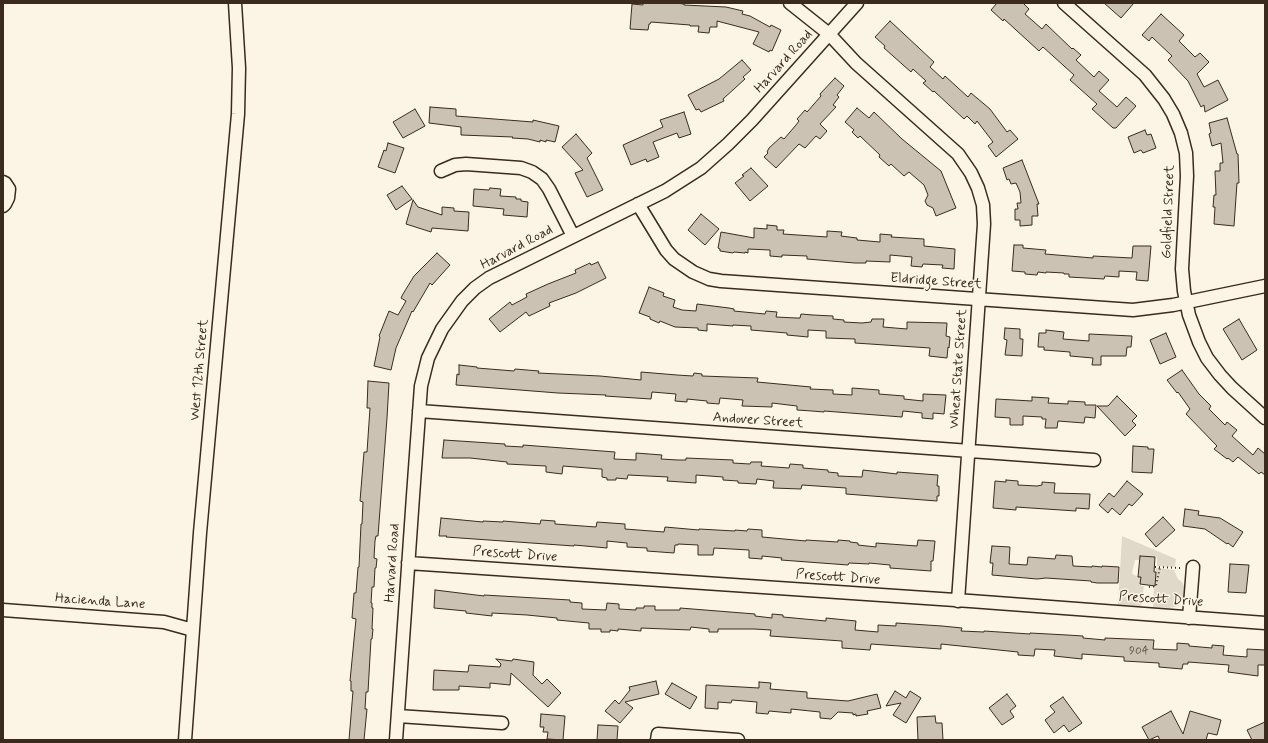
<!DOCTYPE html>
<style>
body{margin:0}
#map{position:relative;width:1268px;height:743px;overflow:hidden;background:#fcf5e5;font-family:Mynerve,sans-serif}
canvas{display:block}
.frame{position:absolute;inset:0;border:4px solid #3b2a1e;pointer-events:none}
</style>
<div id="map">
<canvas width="1268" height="743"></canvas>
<div class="frame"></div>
</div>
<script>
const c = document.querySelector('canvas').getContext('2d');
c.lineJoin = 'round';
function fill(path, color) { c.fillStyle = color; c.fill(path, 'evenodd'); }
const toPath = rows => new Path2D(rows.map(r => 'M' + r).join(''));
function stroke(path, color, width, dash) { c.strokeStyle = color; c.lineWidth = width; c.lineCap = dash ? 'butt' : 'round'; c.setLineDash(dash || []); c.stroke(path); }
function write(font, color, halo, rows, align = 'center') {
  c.font = font + ' Mynerve,sans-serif'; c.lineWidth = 3; c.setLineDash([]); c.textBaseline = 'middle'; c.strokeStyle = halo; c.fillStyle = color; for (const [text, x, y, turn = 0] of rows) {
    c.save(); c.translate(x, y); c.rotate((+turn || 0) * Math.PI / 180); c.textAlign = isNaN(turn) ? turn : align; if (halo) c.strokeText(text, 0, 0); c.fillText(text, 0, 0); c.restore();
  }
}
const green = toPath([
 [1122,536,1176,559,1175,566,1173,567,1157,566,1157,557,1140,556,1139,560,1135,560,1132,573,1134,575,1141,577,1140,584,1141,586,1144,586,1141,606,1118,605],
 [1156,568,1174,570,1178,579,1182,582,1184,586,1185,595,1184,599,1179,606,1169,608,1153,607,1154,585,1155,585]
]);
const building = toPath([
 [643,3,676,3,684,4,684,5,726,7,743,11,742,14,750,16,770,27,771,25,781,30,772,51,770,50,769,52,753,44,759,32,717,21,717,27,710,27,709,33,698,32,699,26,690,26,690,25,651,22,650,24,649,24,648,30,630,29,632,4,643,5,643,3],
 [997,3,1023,3,1029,9,1025,14,1042,29,1046,24,1072,49,1073,48,1081,55,1076,60,1094,77,1099,71,1109,80,1099,91,1117,107,1126,97,1136,106,1116,128,1113,128,1092,109,1097,104,1070,80,1074,75,1043,47,1039,51,1004,19,1003,21,991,10,997,3],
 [1104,3,1134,3,1121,18,1104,3],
 [1161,14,1184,35,1179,41,1195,57,1200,53,1209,62,1197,74,1204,87,1218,80,1228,100,1205,112,1204,105,1201,107,1188,81,1168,60,1172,56,1152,37,1149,41,1142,35,1161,14],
 [890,21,934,62,930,67,943,79,945,76,968,97,971,93,990,109,1007,132,1010,130,1018,139,996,157,988,146,993,142,977,121,975,124,967,116,964,119,934,91,933,92,923,83,926,81,913,69,911,72,884,48,885,46,875,37,890,21],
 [742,60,751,70,743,77,745,79,723,99,724,101,701,112,699,109,696,110,688,95,719,79,742,60],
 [835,78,844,86,837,95,839,97,833,105,836,107,820,124,827,131,820,139,816,136,805,148,799,144,776,168,764,157,768,153,767,152,769,148,781,137,784,139,796,125,799,121,797,119,805,110,807,112,821,96,820,94,835,78],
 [430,107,456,109,456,116,533,122,533,120,559,126,555,142,546,140,546,142,540,140,540,142,528,139,512,138,513,137,461,135,461,127,429,123,430,107],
 [857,108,869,118,874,112,902,139,941,171,956,208,936,216,933,208,927,205,925,201,928,195,924,185,909,172,904,176,891,164,889,166,879,157,880,155,860,136,858,138,852,132,854,130,845,122,857,108],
 [415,109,425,126,403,138,393,122,415,109],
 [684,112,691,134,679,138,677,133,653,142,659,157,647,162,646,159,631,165,623,145,663,127,660,120,684,112],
 [1227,118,1237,154,1238,154,1239,183,1237,183,1234,226,1214,224,1215,207,1213,207,1214,195,1216,195,1215,171,1220,171,1220,163,1223,163,1221,143,1212,146,1209,134,1211,133,1209,123,1227,118],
 [1145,130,1147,135,1151,134,1156,148,1143,153,1141,150,1134,153,1128,137,1145,130],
 [576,134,592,153,587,158,603,190,587,197,575,173,583,170,562,147,576,134],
 [388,143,404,148,395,173,378,167,384,150,386,151,388,143],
 [1022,160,1039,204,1037,204,1038,216,1032,216,1032,225,1020,226,1020,220,1015,220,1015,209,1018,209,1017,203,1021,203,1020,192,1016,183,1011,184,1009,179,1007,180,1003,168,1022,160],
 [751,168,768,186,750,201,735,183,744,176,742,175,751,168],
 [402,186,412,199,396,210,387,195,402,186],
 [490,188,501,189,500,196,516,197,516,199,521,199,521,201,528,202,527,217,503,215,504,209,473,206,474,189,489,190,490,188],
 [413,200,418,207,442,215,442,207,454,208,454,211,469,212,468,231,432,228,431,232,406,224,413,200],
 [701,214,719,229,705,245,688,230,701,214],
 [767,225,777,226,777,230,784,230,783,234,827,237,827,231,842,232,841,236,857,238,857,240,880,242,880,234,892,235,891,237,924,239,924,246,955,249,954,269,942,268,943,265,923,264,922,267,911,266,912,257,890,255,890,262,866,261,866,263,855,263,807,259,807,256,782,255,782,257,770,256,770,250,748,249,748,253,745,252,745,253,734,252,733,253,720,251,720,249,718,248,721,232,754,238,754,228,767,229,767,225],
 [1014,245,1023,245,1023,248,1046,250,1045,254,1093,258,1093,256,1132,258,1133,246,1151,246,1148,281,1136,280,1137,272,1119,271,1119,277,1105,276,1104,279,1069,277,1069,274,1064,274,1064,273,1046,272,1046,273,1038,272,1037,275,1025,274,1025,272,1012,271,1014,245],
 [437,253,450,265,432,285,430,283,413,312,412,311,396,348,391,370,374,366,380,337,379,336,389,311,398,315,406,301,401,298,403,294,414,276,437,253],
 [598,262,606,278,576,293,549,303,550,306,529,316,526,312,500,332,489,319,510,302,512,305,527,297,526,294,548,284,576,273,575,270,590,263,591,265,598,262],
 [649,287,664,293,663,296,675,300,673,307,682,310,696,311,697,304,729,308,734,309,734,311,744,312,765,314,766,311,777,312,776,317,796,318,800,318,801,314,813,315,833,316,833,319,844,320,844,322,862,323,871,322,872,319,884,319,883,327,907,329,907,322,947,323,946,336,950,337,949,348,948,347,947,358,929,356,930,348,855,343,855,339,826,338,826,331,808,330,808,337,787,335,787,333,751,330,751,326,733,325,733,326,707,324,707,331,698,330,698,328,675,327,660,321,659,323,650,319,650,317,639,313,649,287],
 [1239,319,1257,350,1242,360,1223,329,1239,319],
 [1005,328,1020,329,1020,339,1023,339,1022,356,1005,355,1007,340,1004,339,1005,328],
 [1046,330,1064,332,1063,339,1089,341,1089,334,1132,336,1131,347,1127,347,1126,356,1101,356,1101,365,1092,365,1093,358,1070,356,1070,352,1044,350,1044,347,1038,347,1039,333,1046,333,1046,330],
 [1166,333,1176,357,1160,364,1150,340,1166,333],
 [459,365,477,367,477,368,514,371,515,369,539,371,538,373,600,376,641,380,641,372,677,375,693,376,694,373,702,374,702,376,758,378,757,382,811,387,810,389,833,390,833,394,852,395,852,388,879,390,879,394,904,396,904,399,923,401,923,394,946,395,944,414,933,413,933,419,922,418,922,413,903,411,902,417,824,411,824,412,812,411,797,410,797,406,772,403,772,407,742,406,743,400,720,398,719,404,707,403,707,401,687,399,687,402,675,401,676,394,652,392,651,399,605,396,606,395,558,393,456,385,457,374,459,375,459,365],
 [1182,370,1199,394,1211,406,1209,409,1225,425,1227,422,1237,430,1232,436,1253,455,1258,448,1265,454,1265,475,1261,472,1259,474,1238,457,1233,462,1228,458,1227,459,1214,449,1217,446,1186,414,1190,409,1178,392,1177,393,1167,380,1182,370],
 [368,381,389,383,387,418,378,536,376,536,375,541,374,558,377,559,376,568,375,568,374,587,372,587,371,603,372,603,372,608,373,608,372,629,373,629,372,639,371,639,368,692,366,692,365,709,367,709,364,740,349,740,353,691,351,691,351,681,350,681,356,619,352,618,354,593,356,593,358,567,359,567,361,524,362,524,363,502,360,501,364,452,367,452,370,408,367,408,368,381],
 [1117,396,1137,416,1132,421,1136,425,1125,436,1097,406,1108,406,1117,396],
 [1032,397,1049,398,1048,403,1068,404,1068,401,1085,402,1085,405,1096,405,1095,418,1085,417,1084,423,1058,421,1057,428,1045,428,1046,419,1042,419,1042,417,1023,416,1023,425,1010,425,1010,418,995,417,996,399,1032,401,1032,397],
 [444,440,505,444,505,446,523,447,523,445,615,452,614,459,636,460,636,453,662,455,661,459,678,460,686,460,686,458,733,460,733,463,750,464,751,462,762,462,761,466,789,468,790,464,803,465,803,468,828,470,828,472,838,473,838,476,862,477,863,470,897,474,897,472,938,475,937,486,939,486,939,496,937,496,937,501,846,494,846,488,802,485,801,489,773,488,774,481,757,479,756,484,738,483,738,481,723,480,723,477,696,475,696,483,667,481,668,477,628,475,627,479,616,478,616,480,607,480,607,478,602,477,602,469,600,469,563,466,562,474,546,472,546,466,507,464,507,462,470,458,442,458,444,440],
 [1133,446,1148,447,1148,449,1154,449,1152,473,1132,472,1133,446],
 [1006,480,1018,481,1018,485,1037,486,1042,485,1042,482,1055,483,1054,493,1090,494,1089,509,1076,508,1076,511,1016,507,1016,510,993,508,995,481,1006,482,1006,480],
 [1127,481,1143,494,1132,506,1129,504,1120,515,1112,508,1108,513,1099,505,1109,493,1114,497,1127,481],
 [1185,509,1199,511,1198,515,1220,518,1243,532,1233,547,1228,543,1227,544,1205,529,1183,526,1185,509],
 [1163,517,1175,530,1156,547,1145,534,1163,517],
 [441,518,483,522,483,521,503,522,503,521,540,524,541,520,555,521,555,524,596,527,597,522,625,524,625,529,664,532,665,527,699,530,699,529,735,531,735,530,747,531,748,529,762,530,762,537,806,541,806,540,838,542,838,540,850,541,850,542,858,543,858,545,876,547,876,543,917,546,918,540,935,541,933,561,931,561,931,571,890,568,890,565,869,563,869,564,849,563,848,565,781,560,782,558,762,556,762,559,749,558,749,550,714,548,713,555,698,555,698,545,678,544,678,545,675,545,674,553,647,551,647,548,627,547,627,543,607,541,607,548,574,545,574,546,446,537,447,536,439,536,441,518],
 [992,546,1010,547,1009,564,1027,565,1028,557,1055,559,1056,555,1072,556,1073,566,1092,567,1092,566,1102,567,1102,566,1119,567,1118,583,1097,583,1091,582,1091,581,1046,578,1037,579,992,575,993,563,990,563,992,546],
 [1140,556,1155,557,1154,572,1156,572,1155,586,1140,584,1141,577,1138,577,1140,556],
 [1230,564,1249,565,1246,593,1228,592,1230,564],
 [435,590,484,596,484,595,570,600,570,602,582,603,582,609,606,610,607,603,619,604,619,609,636,610,636,608,644,608,644,606,655,606,655,610,680,610,680,608,755,614,755,616,772,618,772,614,783,615,783,617,826,621,826,618,856,621,855,630,878,632,878,625,896,626,896,623,942,626,962,628,961,631,984,632,984,631,1030,634,1030,633,1067,635,1083,636,1083,638,1105,640,1105,638,1154,640,1153,649,1177,650,1177,643,1189,644,1189,646,1212,648,1212,645,1224,646,1223,655,1247,657,1247,649,1265,650,1265,665,1258,665,1258,676,1228,672,1229,665,1188,662,1188,664,1183,664,1182,669,1159,667,1159,663,1124,661,1124,657,1082,654,1082,659,1054,656,1055,650,1035,649,1034,656,1018,655,1018,652,941,644,941,649,871,644,870,650,842,648,842,641,770,636,771,630,754,629,718,629,718,632,709,632,709,629,691,627,690,630,641,628,641,631,618,629,618,631,610,630,610,632,601,632,601,629,589,629,589,623,557,620,557,618,527,615,492,613,492,616,466,613,466,611,434,608,435,590],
 [496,659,512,661,513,659,534,662,533,675,542,684,547,679,561,693,548,707,511,673,510,685,490,683,490,688,459,686,459,690,433,690,434,670,468,672,469,665,500,667,501,664,496,659],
 [656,681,659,694,625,702,633,708,620,723,605,711,615,700,619,704,630,690,629,687,656,681],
 [759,682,771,683,770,689,807,692,807,698,848,701,877,694,881,708,867,711,868,714,856,716,856,714,853,715,853,713,838,712,831,719,820,718,820,712,791,709,791,713,769,711,768,714,756,713,757,702,732,700,731,703,718,702,718,709,705,708,706,685,759,688,759,682],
 [672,683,697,697,690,709,665,694,672,683],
 [895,691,906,698,910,691,921,698,906,723,893,715,901,703,886,706,895,691],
 [1007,694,1016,706,1010,711,1014,717,1002,725,989,708,1007,694],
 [1063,697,1082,723,1069,732,1064,725,1054,733,1045,720,1055,712,1050,706,1063,697],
 [1171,711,1183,734,1190,711,1221,720,1217,735,1208,733,1206,740,1160,740,1158,736,1149,740,1142,727,1171,711],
 [541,714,565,716,563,740,547,739,548,732,543,732,544,727,540,727,541,714],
 [935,716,936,723,942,723,943,740,918,740,917,717,935,716],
 [1265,722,1265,740,1252,740,1247,730,1265,722],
 [598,725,618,726,617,740,597,740,598,725]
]);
const path = toPath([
 [1155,567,1182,568],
 [1149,587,1156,586,1160,567]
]);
const minor = toPath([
 [790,3,829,34,856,63,958,154,971,173,978,188,983,205,984,224,958,601],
 [1064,3,1145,75,1164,99,1173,114,1181,133,1186,153,1187,176,1182,269,1184,291,1189,315,1199,342,1207,358,1220,375,1232,388,1265,418],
 [441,171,455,165,466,164,521,168,532,172,542,179,549,189,573,236],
 [3,182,5,183,9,189,8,198,5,204,3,206],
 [638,204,666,250,674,259,693,272,709,279,721,281,1133,310,1173,305,1265,286],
 [419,411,1094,460],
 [408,563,970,601,1265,623],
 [3,610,164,622,193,630],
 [1189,618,1193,567],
 [398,716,502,723],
 [185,740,200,533,238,114,239,68,235,3],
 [396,740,413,496,421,386,428,358,442,329,462,301,475,288,489,278,665,191,701,168,728,144,752,120,857,3],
 [657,740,658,734,738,740]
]);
const numberNames = [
 ["904",1139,651]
];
const streetNames = [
 ["Harvard Road",784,62,-48],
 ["Goldfield Street",1169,212,-88],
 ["Harvard Road",517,248,-28],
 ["Eldridge Street",936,282,4],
 ["Wheat State Street",959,369,-86],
 ["West 12th Street",200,370,-85],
 ["Andover Street",758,421,4],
 ["Prescott Drive",515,555,4],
 ["Harvard Road",393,563,-86],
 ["Prescott Drive",838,578,4],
 ["Prescott Drive",1161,600,4],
 ["Hacienda Lane",100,602,4]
];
fill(green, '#e0d8c8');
fill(building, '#ccc2b3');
stroke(building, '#3b2a1e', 1);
stroke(minor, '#3b2a1e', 15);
stroke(path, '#3b2a1e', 2, [1, 3]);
stroke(minor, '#fcf5e5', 12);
write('12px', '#5f5043', null, numberNames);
write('14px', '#3b2a1e', '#fcf5e5', streetNames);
</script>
